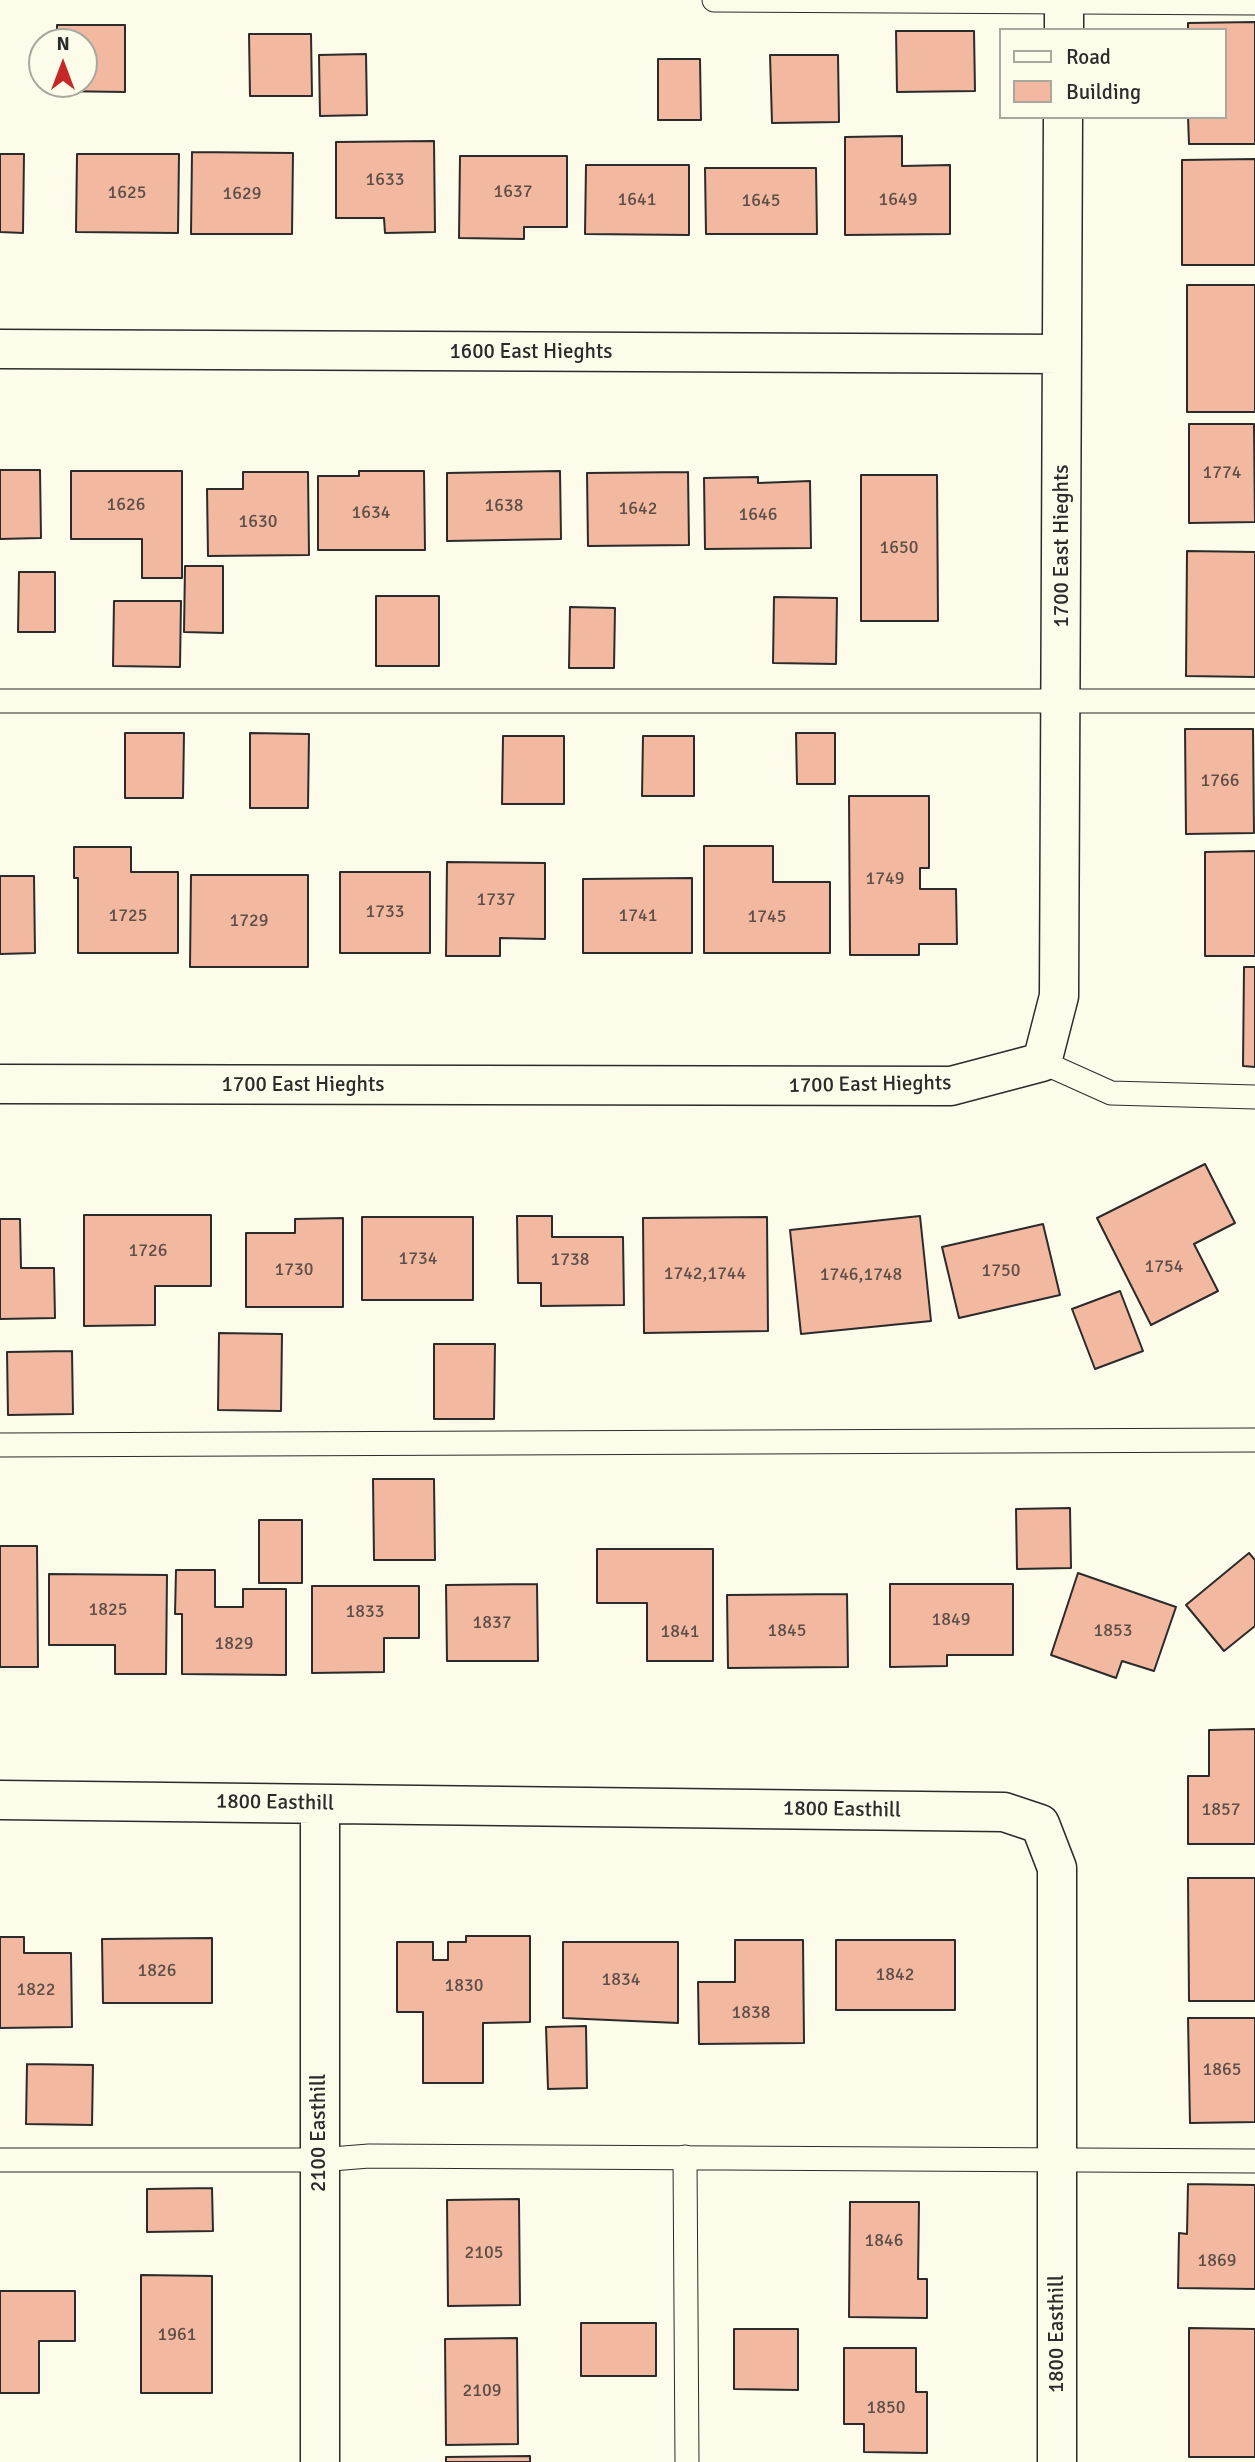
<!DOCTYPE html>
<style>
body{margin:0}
#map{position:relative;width:1255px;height:2462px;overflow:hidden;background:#fdfbea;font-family:Signika,sans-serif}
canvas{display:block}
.legend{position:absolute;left:999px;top:28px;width:228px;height:91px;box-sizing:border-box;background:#fdfbea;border:2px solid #a9a89e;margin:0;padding:9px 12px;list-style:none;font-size:21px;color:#2b2b2b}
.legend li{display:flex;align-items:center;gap:14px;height:35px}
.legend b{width:35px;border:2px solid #a9a89e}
.north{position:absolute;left:28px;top:28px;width:70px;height:70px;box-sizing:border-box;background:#fdfbea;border:2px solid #a9a89e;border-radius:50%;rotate:0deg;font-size:19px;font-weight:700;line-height:28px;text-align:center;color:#2b2b2b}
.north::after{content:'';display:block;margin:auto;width:24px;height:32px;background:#c62828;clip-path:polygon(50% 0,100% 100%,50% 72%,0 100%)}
</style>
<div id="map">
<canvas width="1255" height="2462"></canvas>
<ul class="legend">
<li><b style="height:9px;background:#fdfbea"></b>Road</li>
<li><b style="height:19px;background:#f2b8a0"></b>Building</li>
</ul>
<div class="north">N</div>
</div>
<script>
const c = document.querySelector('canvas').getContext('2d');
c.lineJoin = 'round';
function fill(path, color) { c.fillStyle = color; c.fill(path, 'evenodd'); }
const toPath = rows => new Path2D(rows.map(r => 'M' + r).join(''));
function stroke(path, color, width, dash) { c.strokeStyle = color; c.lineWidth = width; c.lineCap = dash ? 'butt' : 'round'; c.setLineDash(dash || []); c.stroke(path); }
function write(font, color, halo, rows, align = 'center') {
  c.font = font + ' Signika,sans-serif'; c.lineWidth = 5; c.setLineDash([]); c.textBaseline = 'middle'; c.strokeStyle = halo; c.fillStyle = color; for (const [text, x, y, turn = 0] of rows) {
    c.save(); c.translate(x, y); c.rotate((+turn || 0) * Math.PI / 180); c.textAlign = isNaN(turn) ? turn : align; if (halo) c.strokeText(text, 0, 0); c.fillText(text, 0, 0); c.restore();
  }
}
const building = toPath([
 [1255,22,1255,144,1189,144,1188,117,1225,117,1225,30,1188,30,1188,23,1255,22],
 [57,25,125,25,125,92,57,91,57,84,84,84,84,42,57,42,57,25],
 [896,31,974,31,975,91,897,92,896,31],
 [249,34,311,34,312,96,250,96,249,34],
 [366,54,367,115,320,116,319,55,366,54],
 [770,55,838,55,839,122,772,123,770,55],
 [658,59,700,59,701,120,658,120,658,59],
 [902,136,902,166,950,165,950,234,845,235,845,137,902,136],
 [434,141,435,232,385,233,384,218,336,218,336,142,434,141],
 [192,152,293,153,292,234,191,234,192,152],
 [0,154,24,154,23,233,0,232,0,154],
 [77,154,179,154,178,233,76,232,77,154],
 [460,156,567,156,567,227,524,227,524,239,459,238,460,156],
 [1255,159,1255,265,1182,265,1182,160,1255,159],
 [586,165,689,165,689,235,585,234,586,165],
 [705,168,816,168,817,234,706,234,705,168],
 [1187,285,1255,285,1255,412,1187,412,1187,285],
 [1189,424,1254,424,1255,522,1189,523,1189,424],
 [0,470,40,470,41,538,0,539,0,470],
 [71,471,182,471,182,578,142,578,142,539,71,539,71,471],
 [359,471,424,471,425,550,318,550,318,476,359,476,359,471],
 [560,471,561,539,447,541,447,473,560,471],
 [243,472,308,472,309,555,208,556,207,489,243,489,243,472],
 [688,472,689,545,588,546,587,473,688,472],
 [861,475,937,475,938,621,861,621,861,475],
 [758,477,758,483,810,481,811,548,705,549,704,478,758,477],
 [1187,551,1255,552,1255,677,1186,676,1187,551],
 [185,566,223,566,223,633,184,632,185,566],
 [19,572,55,572,55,632,18,632,19,572],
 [376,596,439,596,439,666,376,666,376,596],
 [774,597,837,598,836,664,773,663,774,597],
 [114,601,181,601,180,667,113,666,114,601],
 [570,607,615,608,614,668,569,668,570,607],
 [1185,729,1253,729,1254,833,1186,834,1185,729],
 [125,733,184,733,183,798,125,798,125,733],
 [250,733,309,734,308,808,250,808,250,733],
 [796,733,835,733,835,784,797,784,796,733],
 [503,736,564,736,564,804,502,804,503,736],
 [643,736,694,736,694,796,642,796,643,736],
 [849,796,929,796,929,868,920,868,920,889,956,889,957,944,919,944,919,955,850,955,849,796],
 [704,846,773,846,773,882,830,882,830,953,704,953,704,846],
 [74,847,131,847,131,872,178,872,178,953,78,953,78,878,74,878,74,847],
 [1255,851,1255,956,1205,956,1205,852,1255,851],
 [447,862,545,863,545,939,500,938,500,956,446,956,447,862],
 [340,872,430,872,430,953,340,953,340,872],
 [191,875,308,875,308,967,190,967,191,875],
 [0,876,34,876,35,953,0,954,0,876],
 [692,878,692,953,583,953,583,879,692,878],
 [1244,967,1255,967,1255,1067,1243,1066,1244,967],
 [1205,1164,1235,1223,1194,1244,1218,1291,1151,1325,1097,1218,1205,1164],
 [84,1215,211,1215,211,1286,155,1286,155,1325,84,1326,84,1215],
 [517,1216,552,1216,552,1237,623,1237,624,1305,541,1306,541,1283,518,1283,517,1216],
 [920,1216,931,1321,801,1334,790,1230,920,1216],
 [362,1217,473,1217,473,1300,362,1300,362,1217],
 [767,1217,768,1331,644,1333,643,1218,767,1217],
 [343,1218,343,1307,246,1307,246,1233,295,1233,295,1219,343,1218],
 [0,1219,20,1219,21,1268,54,1268,55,1318,0,1319,0,1219],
 [1043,1224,1060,1295,959,1318,942,1247,1043,1224],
 [1120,1291,1143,1351,1095,1369,1072,1309,1120,1291],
 [219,1333,282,1334,281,1411,218,1410,219,1333],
 [434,1344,495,1344,494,1419,434,1419,434,1344],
 [72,1351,73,1414,8,1415,7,1352,72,1351],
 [373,1479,434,1479,435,1560,374,1560,373,1479],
 [1070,1508,1071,1568,1017,1569,1016,1509,1070,1508],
 [259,1520,302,1520,302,1583,259,1583,259,1520],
 [0,1546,37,1546,38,1667,0,1667,0,1546],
 [597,1549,713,1549,713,1661,647,1661,647,1603,597,1603,597,1549],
 [1249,1553,1255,1560,1255,1626,1224,1651,1186,1605,1249,1553],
 [176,1570,215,1570,215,1607,243,1607,243,1589,286,1589,286,1675,182,1674,182,1614,175,1614,176,1570],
 [1078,1573,1176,1607,1154,1671,1122,1661,1116,1678,1051,1655,1078,1573],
 [49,1574,167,1575,166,1674,115,1674,115,1645,49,1645,49,1574],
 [537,1584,538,1661,447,1661,446,1585,537,1584],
 [890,1584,1013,1584,1013,1655,947,1655,947,1666,890,1667,890,1584],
 [312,1586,419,1586,419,1638,384,1638,384,1672,312,1673,312,1586],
 [847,1594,848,1667,728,1668,727,1595,847,1594],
 [1255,1729,1255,1844,1188,1844,1188,1776,1209,1776,1209,1730,1255,1729],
 [1188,1878,1255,1878,1255,2001,1189,2001,1188,1878],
 [466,1936,530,1936,530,2022,483,2023,483,2083,423,2083,423,2012,397,2012,397,1942,433,1942,433,1960,448,1960,448,1942,466,1942,466,1936],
 [0,1937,24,1937,24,1953,71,1953,72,2027,0,2028,0,1937],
 [212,1938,212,2003,103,2003,102,1939,212,1938],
 [735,1940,803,1940,804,2043,699,2044,698,1982,735,1982,735,1940],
 [836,1940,955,1940,955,2010,836,2010,836,1940],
 [563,1942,678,1942,678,2023,563,2018,563,1942],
 [1188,2018,1255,2018,1255,2122,1190,2123,1188,2018],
 [586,2026,587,2088,548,2089,546,2027,586,2026],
 [27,2064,93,2065,92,2125,26,2124,27,2064],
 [1188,2184,1255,2185,1255,2289,1178,2288,1179,2233,1187,2234,1188,2184],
 [212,2188,213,2231,147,2232,147,2189,212,2188],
 [519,2199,520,2305,448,2306,447,2200,519,2199],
 [850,2202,919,2202,918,2279,927,2279,927,2318,849,2317,850,2202],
 [141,2275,212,2276,212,2393,141,2393,141,2275],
 [0,2291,75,2291,75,2341,39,2341,39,2393,0,2393,0,2291],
 [581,2323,656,2323,656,2376,581,2376,581,2323],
 [1189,2328,1255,2329,1255,2457,1189,2457,1189,2328],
 [734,2329,798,2329,798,2390,734,2389,734,2329],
 [517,2338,518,2444,446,2445,445,2339,517,2338],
 [844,2348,916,2348,916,2392,927,2392,927,2453,864,2452,864,2424,844,2424,844,2348],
 [530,2456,530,2462,446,2462,446,2457,530,2456]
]);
const service = toPath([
 [714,0,1255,3],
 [0,701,1255,701],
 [1042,1062,1111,1093,1255,1097],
 [0,1445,1255,1440],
 [685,2157,687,2462],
 [0,2160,319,2160,369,2156,1255,2161]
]);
const minor = toPath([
 [1064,30,1064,0],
 [0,349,1062,354],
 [0,1084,951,1086,1042,1062,1059,996,1063,117],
 [0,1800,1004,1812,1040,1824,1057,1868,1057,2462],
 [320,2462,320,1804]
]);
const numberNames = [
 ["1633",385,180],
 ["1637",513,192],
 ["1625",127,193],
 ["1629",242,194],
 ["1641",637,200],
 ["1649",898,200],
 ["1645",761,201],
 ["1774",1222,473],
 ["1626",126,505],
 ["1638",504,506],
 ["1642",638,509],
 ["1634",371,513],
 ["1646",758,515],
 ["1630",258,522],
 ["1650",899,548],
 ["1766",1220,781],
 ["1749",885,879],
 ["1737",496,900],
 ["1733",385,912],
 ["1725",128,916],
 ["1741",638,916],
 ["1745",767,917],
 ["1729",249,921],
 ["1726",148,1251],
 ["1734",418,1259],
 ["1738",570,1260],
 ["1754",1164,1267],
 ["1730",294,1270],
 ["1750",1001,1271],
 ["1742,1744",705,1274],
 ["1746,1748",861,1275],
 ["1825",108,1610],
 ["1833",365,1612],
 ["1849",951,1620],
 ["1837",492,1623],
 ["1845",787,1631],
 ["1853",1113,1631],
 ["1841",680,1632],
 ["1829",234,1644],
 ["1857",1221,1810],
 ["1826",157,1971],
 ["1842",895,1975],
 ["1834",621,1980],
 ["1830",464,1986],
 ["1822",36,1990],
 ["1838",751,2013],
 ["1865",1222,2070],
 ["1846",884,2241],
 ["2105",484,2253],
 ["1869",1217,2261],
 ["1961",177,2335],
 ["2109",482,2391],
 ["1850",886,2408]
];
const streetNames = [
 ["1600 East Hieghts",531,352],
 ["1700 East Hieghts",1062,546,-90],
 ["1700 East Hieghts",303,1085],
 ["1700 East Hieghts",870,1085,-1],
 ["1800 Easthill",275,1803,1],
 ["1800 Easthill",842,1810,1],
 ["2100 Easthill",319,2133,-90],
 ["1800 Easthill",1057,2334,-90]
];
fill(building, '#f2b8a0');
stroke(building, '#2b2b2b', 2);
stroke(service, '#2b2b2b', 25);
stroke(minor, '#2b2b2b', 41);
stroke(service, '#fdfbea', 23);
stroke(minor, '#fdfbea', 38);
write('18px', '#5d4e48', null, numberNames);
write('21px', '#2b2b2b', '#fdfbea', streetNames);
</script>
